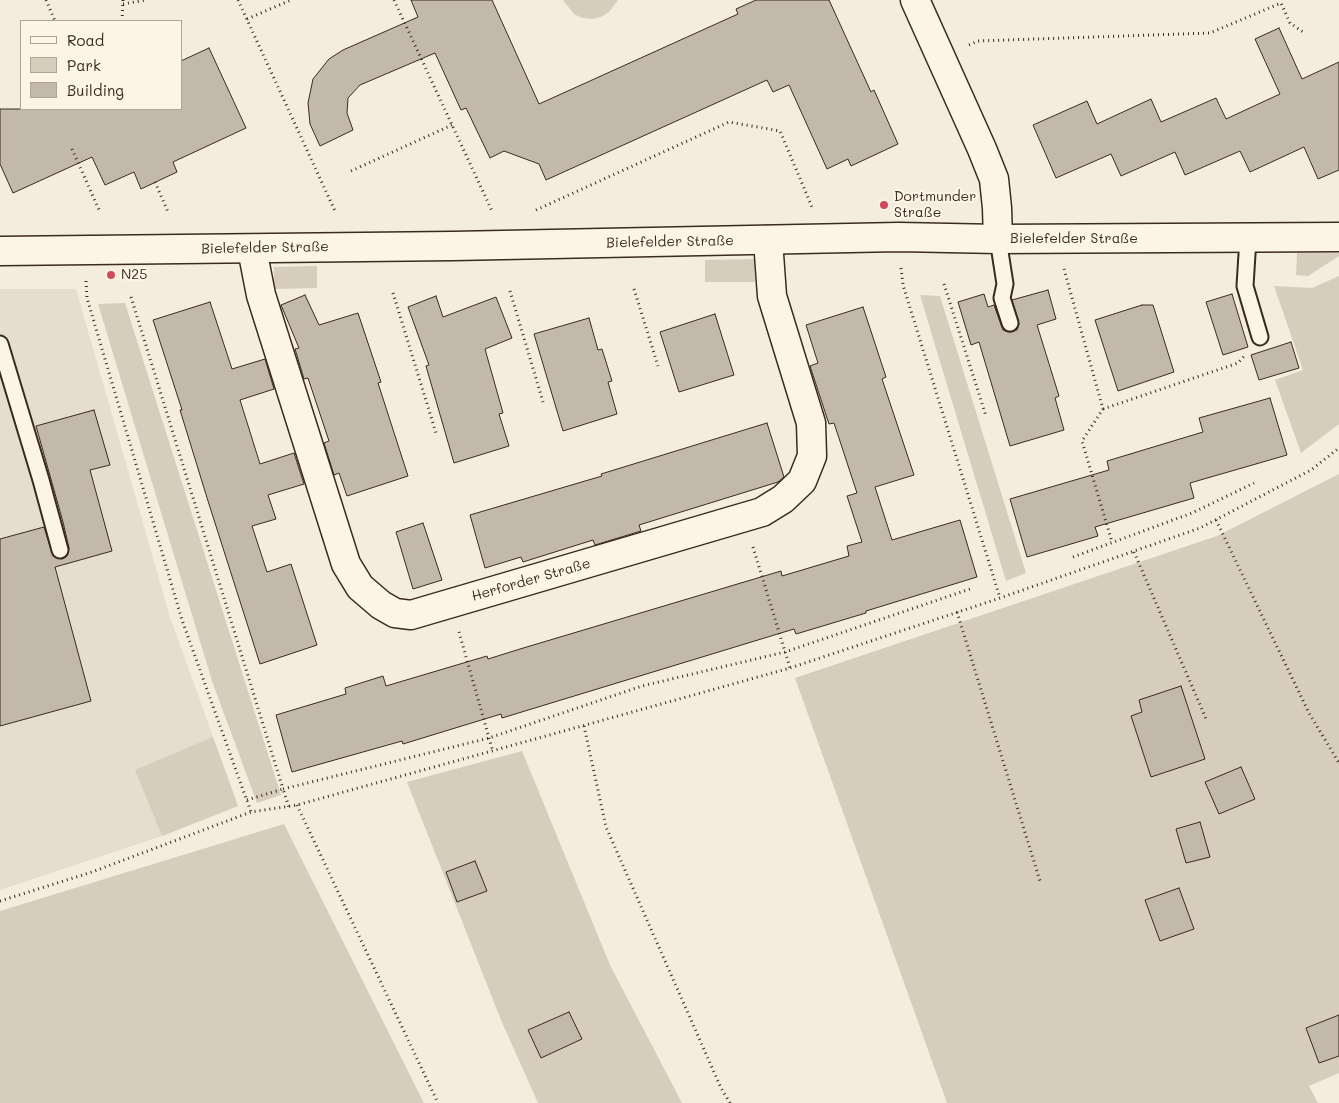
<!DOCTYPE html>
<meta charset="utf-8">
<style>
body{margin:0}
#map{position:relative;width:1339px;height:1103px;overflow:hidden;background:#f4eddd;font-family:Mali,sans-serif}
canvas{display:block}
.legend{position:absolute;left:20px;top:20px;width:162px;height:90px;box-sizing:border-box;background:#fcf5e5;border:1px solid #afa495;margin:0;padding:6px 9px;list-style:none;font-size:15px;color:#3b2a1e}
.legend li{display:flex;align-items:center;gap:10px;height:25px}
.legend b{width:25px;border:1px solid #afa495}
</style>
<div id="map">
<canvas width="1339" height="1103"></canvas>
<ul class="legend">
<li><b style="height:6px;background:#fcf5e5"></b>Road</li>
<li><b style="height:14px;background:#d6cdbd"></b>Park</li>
<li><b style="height:14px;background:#c3b9aa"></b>Building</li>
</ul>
</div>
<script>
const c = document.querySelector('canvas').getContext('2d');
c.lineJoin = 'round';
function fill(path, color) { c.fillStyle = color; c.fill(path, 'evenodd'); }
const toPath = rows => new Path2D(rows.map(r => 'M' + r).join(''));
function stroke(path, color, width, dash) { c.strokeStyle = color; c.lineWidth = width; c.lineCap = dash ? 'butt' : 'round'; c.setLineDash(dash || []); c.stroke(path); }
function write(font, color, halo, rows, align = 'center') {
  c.font = font + ' Mali,sans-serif'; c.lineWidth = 4.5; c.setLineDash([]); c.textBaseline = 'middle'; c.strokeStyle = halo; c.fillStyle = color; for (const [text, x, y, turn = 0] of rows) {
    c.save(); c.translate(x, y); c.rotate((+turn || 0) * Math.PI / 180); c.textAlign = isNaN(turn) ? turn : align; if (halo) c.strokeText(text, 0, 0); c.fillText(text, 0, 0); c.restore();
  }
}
const built = toPath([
 [0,289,76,289,170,617,238,806,162,836,0,890]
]);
const green = toPath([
 [563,0,618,0,609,12,601,17,592,19,582,18,574,14],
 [1297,253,1339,253,1339,256,1308,276,1296,275],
 [754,259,755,282,705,282,705,260],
 [317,266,317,288,274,289,274,267],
 [1339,276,1339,424,1301,453,1275,380,1303,370,1274,286,1312,288],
 [920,295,940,296,1026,573,1006,581],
 [125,303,281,795,257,803,212,681,98,304],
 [1339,474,1339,1073,1309,1086,1318,1103,947,1103,795,678,1217,536],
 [213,737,238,806,162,836,135,770],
 [522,751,610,965,682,1103,538,1103,501,1020,407,782],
 [284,824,424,1103,0,1103,0,911]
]);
const building = toPath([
 [411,0,492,0,539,104,738,14,736,9,756,0,829,0,871,92,874,90,898,144,851,166,848,159,827,169,789,85,773,92,767,80,546,180,539,164,504,151,490,158,466,108,461,110,435,53,360,85,348,98,347,113,353,130,320,146,310,124,308,103,313,79,329,59,343,50,418,17,411,0],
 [1279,28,1302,79,1339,62,1339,170,1318,179,1304,147,1250,172,1240,151,1185,175,1175,152,1121,176,1111,154,1056,178,1033,125,1087,101,1097,124,1151,99,1161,122,1216,98,1226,119,1280,94,1255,39,1279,28],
 [209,48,246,128,173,162,177,172,141,189,134,172,105,185,92,157,13,193,0,164,0,109,181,109,181,61,209,48],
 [1048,290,1056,319,1037,325,1059,396,1055,398,1064,430,1010,446,979,342,971,345,958,302,984,294,988,307,994,305,1003,330,1008,332,1012,332,1017,330,1019,324,1012,300,1048,290],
 [1232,294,1248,347,1223,355,1206,302,1232,294],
 [305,295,319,325,358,313,381,382,378,383,408,476,347,496,339,473,334,475,324,443,329,441,308,378,304,379,295,349,299,348,281,305,305,295],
 [436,296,443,317,496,297,512,338,485,349,503,413,499,414,509,446,454,463,426,366,429,365,408,307,436,296],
 [210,302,232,369,265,359,274,389,240,400,260,464,294,453,304,484,268,495,276,519,252,526,267,572,291,564,317,645,260,664,208,501,180,410,182,410,153,320,210,302],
 [1142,305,1153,305,1174,372,1118,391,1095,320,1142,305],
 [863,307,886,377,882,379,914,475,875,487,892,540,960,520,977,577,866,611,866,613,796,634,794,629,502,718,501,714,403,744,402,741,292,772,276,715,346,694,345,688,383,676,386,686,487,656,488,659,520,649,781,571,782,576,849,556,847,546,862,542,847,496,857,493,834,423,829,424,810,366,818,363,806,325,863,307],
 [715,314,734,375,679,392,660,332,715,314],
 [589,318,598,350,602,349,612,381,608,382,617,414,563,431,534,334,589,318],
 [1291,342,1299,368,1259,380,1251,355,1291,342],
 [1270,398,1287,455,1190,483,1194,498,1095,527,1098,536,1027,557,1010,499,1109,470,1107,461,1203,432,1199,418,1270,398],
 [94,410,110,465,90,470,112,551,55,567,91,701,0,726,0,539,44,527,53,556,62,559,67,556,69,548,63,522,36,426,94,410],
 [767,423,784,477,778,482,639,525,641,531,595,545,593,540,523,562,521,557,485,568,470,515,602,476,601,474,767,423],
 [423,523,442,580,413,589,396,532,423,523],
 [1181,686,1205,759,1151,777,1131,716,1142,712,1139,700,1181,686],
 [1241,767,1255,799,1219,814,1205,782,1241,767],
 [1200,822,1210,857,1186,863,1176,829,1200,822],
 [475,861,487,891,457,902,446,872,475,861],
 [1179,888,1194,929,1160,941,1145,900,1179,888],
 [569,1012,582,1039,541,1058,528,1030,569,1012],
 [1339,1015,1339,1056,1319,1063,1306,1028,1339,1015]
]);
const path = toPath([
 [46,0,55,21],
 [238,0,335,211],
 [394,0,492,211],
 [123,4,146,0],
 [247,19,291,0],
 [122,21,123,0],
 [969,45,978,41,1210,33,1281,3,1290,23,1303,32],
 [72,149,100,212],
 [351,171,452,125],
 [155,182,168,212],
 [536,210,729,122,780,131,812,207],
 [901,268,903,285,1000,598],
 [1064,269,1103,409,1082,441,1112,542],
 [86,281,87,298,182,620,251,812],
 [944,284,986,416],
 [634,289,658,366],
 [510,291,543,402],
 [393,293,436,433],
 [131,297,283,789,489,738,642,686,785,652,970,589],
 [1103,409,1238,363,1245,355],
 [1216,520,1309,713,1339,763],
 [753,547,790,668],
 [1134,552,1207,721],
 [1073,557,1192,513,1254,483],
 [957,612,1040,881],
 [459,632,493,752],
 [584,726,606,827,721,1088,730,1103],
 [247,800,283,789,289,807],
 [297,805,438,1103],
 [0,901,92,872,251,812,297,805,690,696,790,668,1000,598,1200,528,1311,470,1339,448]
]);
const lane = toPath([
 [1248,238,1245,286,1260,337],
 [998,239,1005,284,1002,298,1010,323],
 [0,344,41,480,60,550]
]);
const street = toPath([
 [915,0,982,149,994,179,997,208,998,239],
 [252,249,261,295,346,564,360,587,381,605,395,613,411,615,762,512,783,499,802,481,812,456,811,423,772,296,768,240]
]);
const secondary = toPath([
 [0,251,453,246,899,237,998,239,1339,237]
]);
const markers = [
 [884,205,5,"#d1495b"],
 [111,275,5,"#d1495b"]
];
const poiNames = [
 ["Dortmunder",894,197],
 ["Straße",894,213],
 ["N25",121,275]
];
const streetNames = [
 ["Bielefelder Straße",1074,239],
 ["Bielefelder Straße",670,242,-1],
 ["Bielefelder Straße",265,248,-1],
 ["Herforder Straße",531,580,-16]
];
fill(built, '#e5ddce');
fill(green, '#d6cdbd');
fill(building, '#c3b9aa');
stroke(building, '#3b2a1e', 1);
stroke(lane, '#3b2a1e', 19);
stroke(street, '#3b2a1e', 31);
stroke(secondary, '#3b2a1e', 31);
stroke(path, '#3b2a1e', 3, [1, 4]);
stroke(lane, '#fcf5e5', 15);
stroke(street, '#fcf5e5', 28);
stroke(secondary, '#fcf5e5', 28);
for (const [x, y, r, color] of markers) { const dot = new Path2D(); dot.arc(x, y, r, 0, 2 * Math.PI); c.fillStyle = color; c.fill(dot); stroke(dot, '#fcf5e5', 2); }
write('14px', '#3b2a1e', '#fcf5e5', poiNames, 'left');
write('14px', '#3b2a1e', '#fcf5e5', streetNames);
</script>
